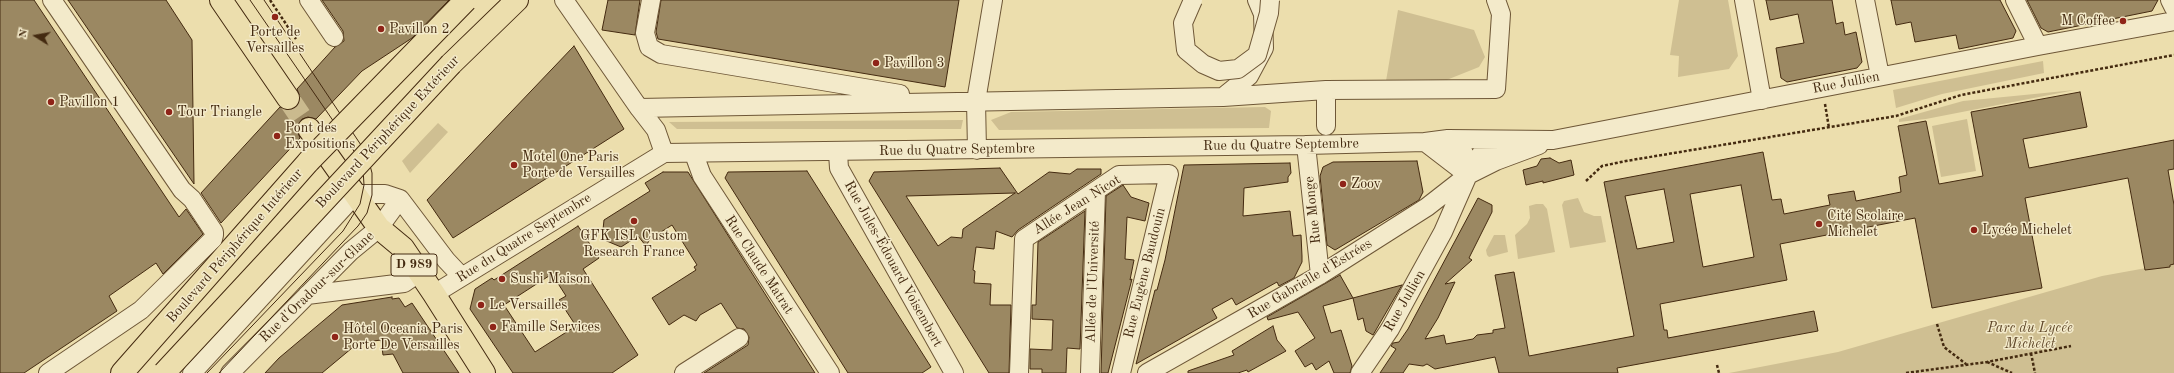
<!DOCTYPE html>
<meta charset="utf-8">
<style>
body{margin:0}
#map{position:relative;width:2174px;height:373px;overflow:hidden;background:#ecdead;font-family:"Old Standard TT",serif}
canvas{display:block}
.north{position:absolute;left:16px;top:16px;width:40px;height:40px;-webkit-text-stroke:3px #f3eaca;paint-order:stroke;rotate:281deg;font-size:11px;font-weight:700;line-height:16px;text-align:center;color:#442a10}
.north::after{content:'';display:block;margin:auto;width:14px;height:18px;background:#442a10;clip-path:polygon(50% 0,100% 100%,50% 72%,0 100%)}
</style>
<div id="map">
<canvas width="2174" height="373"></canvas>
<div class="north">N</div>
</div>
<script>
const c = document.querySelector('canvas').getContext('2d');
c.lineJoin = 'round';
function fill(path, color) { c.fillStyle = color; c.fill(path, 'evenodd'); }
const toPath = rows => new Path2D(rows.map(r => 'M' + r).join(''));
function stroke(path, color, width, dash) { c.strokeStyle = color; c.lineWidth = width; c.lineCap = dash ? 'butt' : 'round'; c.setLineDash(dash || []); c.stroke(path); }
function write(font, color, halo, rows, align = 'center') {
  c.font = font + ' "Old Standard TT",serif'; c.lineWidth = 3; c.setLineDash([]); c.textBaseline = 'middle'; c.strokeStyle = halo; c.fillStyle = color; for (const [text, x, y, turn = 0] of rows) {
    c.save(); c.translate(x, y); c.rotate((+turn || 0) * Math.PI / 180); c.textAlign = isNaN(turn) ? turn : align; if (halo) c.strokeText(text, 0, 0); c.fillText(text, 0, 0); c.restore();
  }
}
const green = toPath([
 [1679,0,1728,0,1738,56,1729,69,1678,77,1679,56,1670,55],
 [1398,10,1474,30,1485,57,1479,67,1444,81,1386,81],
 [2043,61,2044,73,1942,94,1896,108,1893,90],
 [2075,90,1926,119,1899,122,1899,119,1963,101],
 [1265,107,1271,111,1269,128,999,130,991,120,1011,112],
 [1967,119,1976,171,1941,177,1932,126],
 [963,120,961,129,677,129,669,122],
 [438,123,448,132,410,173,402,161],
 [1578,198,1584,212,1594,216,1601,216,1606,242,1570,248,1562,205,1564,201],
 [1536,204,1543,204,1547,209,1555,252,1518,259,1515,235,1527,224,1530,218,1529,206],
 [1494,235,1505,235,1508,252,1489,257,1487,255,1486,250],
 [2174,263,2174,373,1729,373,1838,352,2102,276]
]);
const building = toPath([
 [0,0,34,0,179,217,186,209,203,234,163,274,156,263,109,296,117,311,24,373,0,373,0,0],
 [68,0,166,0,192,40,194,184,68,0],
 [322,0,449,0,412,38,362,71,316,119,308,117,302,119,297,130,300,138,221,223,201,193,280,107,289,110,295,108,300,97,297,89,335,47,344,41,343,31,322,0],
 [608,0,640,0,635,35,602,30,608,0],
 [661,0,959,0,945,87,658,39,656,32,661,0],
 [1766,0,1832,0,1836,24,1843,22,1845,35,1856,32,1862,62,1857,68,1787,82,1781,78,1776,48,1804,43,1798,14,1770,20,1766,0],
 [1891,0,2000,0,2016,31,2013,38,1959,49,1956,35,1915,42,1911,22,1896,25,1891,0],
 [2027,0,2158,0,2152,11,2048,32,2041,28,2027,0],
 [574,46,624,129,453,238,427,200,574,46],
 [2080,92,2087,127,2023,139,2029,168,2174,140,2174,169,2168,170,2174,205,2174,264,2170,265,2170,267,2145,270,2128,178,2025,198,2042,288,1932,308,1915,218,1780,244,1787,280,1660,304,1664,330,1667,330,1668,338,1814,311,1818,331,1617,368,1618,373,1499,373,1495,357,1435,369,1427,364,1423,366,1409,364,1403,373,1380,373,1396,349,1391,346,1393,343,1399,342,1408,329,1478,198,1492,205,1492,212,1469,258,1472,260,1445,284,1455,282,1438,318,1425,339,1444,335,1446,344,1473,339,1477,335,1493,333,1493,330,1505,328,1495,275,1514,272,1529,356,1634,336,1604,182,1763,152,1772,200,1781,199,1784,214,1830,205,1828,195,1854,191,1856,201,1901,192,1899,177,1907,175,1898,126,1926,121,1939,184,1983,176,1971,112,2080,92],
 [1741,185,1754,257,1703,267,1690,194,1741,185],
 [1664,189,1674,242,1637,249,1625,196,1664,189],
 [1550,158,1559,163,1571,160,1574,175,1543,183,1543,181,1526,185,1523,170,1537,166,1541,159,1550,158],
 [1417,161,1423,192,1419,200,1335,250,1327,245,1320,176,1323,167,1333,162,1417,161],
 [1290,163,1291,173,1288,177,1288,182,1244,188,1243,216,1290,211,1293,236,1301,235,1302,256,1302,262,1294,278,1279,286,1277,282,1236,305,1232,298,1212,309,1217,318,1136,364,1155,290,1157,290,1165,260,1184,165,1290,163],
 [1000,168,1018,194,1049,172,1070,174,1077,169,1101,169,1101,174,1018,230,1012,237,996,231,994,249,976,247,973,270,975,271,974,283,991,284,990,305,1011,305,1009,373,989,373,869,181,874,172,1000,168],
 [1015,193,963,229,962,238,951,237,938,246,906,196,1015,193],
 [807,171,931,367,922,373,848,373,725,178,728,172,807,171],
 [663,172,688,172,815,373,704,373,748,345,749,337,744,329,737,328,721,303,700,315,696,321,684,315,669,325,652,298,696,270,694,267,697,265,672,225,650,239,646,246,638,236,621,247,602,239,604,220,650,191,645,183,663,172],
 [1123,185,1131,197,1149,203,1145,221,1127,217,1125,259,1134,260,1130,280,1132,279,1108,373,1101,373,1106,196,1123,185],
 [1085,211,1080,349,1067,348,1066,373,1042,373,1042,369,1030,369,1030,349,1052,350,1053,320,1032,319,1032,305,1036,305,1038,242,1085,211],
 [578,226,599,258,583,269,638,355,612,373,513,373,470,309,475,289,492,278,494,280,578,226],
 [552,274,566,296,559,300,576,326,535,352,504,305,552,274],
 [1340,275,1353,298,1323,306,1331,333,1341,330,1352,366,1350,373,1334,373,1329,361,1316,370,1312,363,1305,367,1295,351,1315,338,1298,312,1268,320,1267,317,1340,275],
 [1402,285,1373,335,1366,331,1363,318,1358,320,1353,298,1402,285],
 [392,297,392,299,399,298,405,307,412,303,459,373,403,373,393,354,383,355,381,340,358,343,322,373,265,373,279,358,342,305,392,297],
 [1273,326,1277,340,1286,351,1248,372,1247,370,1238,373,1188,373,1188,371,1234,355,1232,351,1273,326]
]);
const majorTunnel = toPath([
 [288,98,309,129]
]);
const path = toPath([
 [270,0,296,39],
 [1825,104,1829,128],
 [1586,181,1602,166,1626,161,1896,116,1961,95,2174,55],
 [1937,324,1944,347,1966,364],
 [2031,353,2035,373],
 [1987,362,2012,373],
 [1717,365,1719,373],
 [1906,373,1987,362,2071,346]
]);
const minor = toPath([
 [309,0,334,37],
 [564,0,639,108,1223,97,1249,76,1264,48,1263,14,1257,0],
 [651,0,645,33,649,47,661,54,900,94],
 [1744,0,1762,100],
 [1865,0,1880,76],
 [2015,0,2038,46],
 [2170,0,2174,8],
 [1223,97,1326,90],
 [639,108,656,130,664,153],
 [1326,126,1326,90,1496,89,1501,14,1496,0],
 [1448,139,1461,147,1467,160,1468,175],
 [1425,142,1468,175],
 [1306,145,1320,275],
 [977,150,976,101,993,0],
 [838,153,839,168,954,373],
 [694,154,702,176,830,373],
 [434,294,664,153,1306,145,1425,142,1448,139,1553,140,2038,46,2174,21],
 [307,295,404,283,420,272],
 [48,373,141,310,213,239,214,235,214,232,192,199,182,190,52,0],
 [192,373,354,196,363,194,385,194,400,199,446,260,462,277],
 [230,373,351,251,379,228,400,199],
 [684,373,739,338],
 [1019,373,1024,239,1119,175,1169,174,1121,373],
 [1090,373,1096,191],
 [1147,373,1320,275,1427,207,1468,175,1496,161,1539,145],
 [1360,373,1390,329,1416,281,1443,232,1468,175,1481,154,1506,145]
]);
const major = toPath([
 [221,0,288,98],
 [309,129,379,228,403,248,434,294,484,373]
]);
const highway = toPath([
 [451,64,517,0],
 [122,373,309,161]
]);
const tram = toPath([
 [207,373,343,231,360,204,364,185,363,169,356,154,250,0],
 [219,373,358,226,367,213,372,195,372,173,367,154,264,0]
]);
const minorBridge = toPath([
 [1193,0,1183,23,1186,50,1203,64,1219,71,1238,69,1257,55,1269,13,1270,0]
]);
const highwayBridge = toPath([
 [309,161,466,0],
 [164,373,451,64]
]);
const markers = [
 [275,17,4,"#8f2418"],
 [2123,21,4,"#8f2418"],
 [381,29,4,"#8f2418"],
 [876,63,4,"#8f2418"],
 [51,102,4,"#8f2418"],
 [169,112,4,"#8f2418"],
 [277,136,4,"#8f2418"],
 [514,165,4,"#8f2418"],
 [1343,184,4,"#8f2418"],
 [634,221,4,"#8f2418"],
 [1819,224,4,"#8f2418"],
 [1974,230,4,"#8f2418"],
 [502,279,4,"#8f2418"],
 [481,305,4,"#8f2418"],
 [493,327,4,"#8f2418"],
 [335,337,4,"#8f2418"]
];
const shields = [
 [414,265,46]
];
const shieldNames = [
 ["D 989",414,265]
];
const poiNames = [
 ["M Coffee",2115,21,"right"],
 ["Pavillon 2",389,29],
 ["Porte de",275,32,"center"],
 ["Versailles",275,48,"center"],
 ["Pavillon 3",884,63],
 ["Pavillon 1",59,102],
 ["Tour Triangle",177,112],
 ["Pont des",285,128],
 ["Expositions",285,144],
 ["Motel One Paris",522,157],
 ["Porte de Versailles",522,173],
 ["Zoov",1351,184],
 ["Cité Scolaire",1827,216],
 ["Michelet",1827,232],
 ["Lycée Michelet",1982,230],
 ["GFK ISL Custom",634,236,"center"],
 ["Research France",634,252,"center"],
 ["Sushi Maison",510,279],
 ["Le Versailles",489,305],
 ["Famille Services",501,327],
 ["Hôtel Oceania Paris",343,329],
 ["Porte De Versailles",343,345]
];
const streetNames = [
 ["Rue Jullien",1846,83,-11],
 ["Boulevard Périphérique Extérieur",388,132,-47],
 ["Rue du Quatre Septembre",1281,145,-1],
 ["Rue du Quatre Septembre",957,150,-1],
 ["Allée Jean Nicot",1077,205,-32],
 ["Rue Monge",1313,210,-96],
 ["Rue du Quatre Septembre",524,238,-32],
 ["Boulevard Périphérique Intérieur",235,246,-49],
 ["Rue Jules-Édouard Voisembert",893,264,61],
 ["Rue Claude Matrat",759,265,57],
 ["Rue Eugène Baudouin",1145,273,-76],
 ["Rue Gabrielle d'Estrées",1310,279,-31],
 ["Allée de l'Université",1093,282,-88],
 ["Rue d'Oradour-sur-Glane",317,287,-44],
 ["Rue Jullien",1405,301,-60]
];
const parkNames = [
 ["Parc du Lycée",2030,328],
 ["Michelet",2030,344]
];
fill(green, '#cfbf92');
fill(building, '#9b8862');
stroke(building, '#442a10', 1);
stroke(majorTunnel, '#caba8e', 22, [22, 11]);
stroke(minor, '#6e5737', 20);
stroke(major, '#442a10', 24);
stroke(highway, '#442a10', 24);
stroke(path, '#442a10', 2.5, [3, 2]);
stroke(minor, '#f3eaca', 18);
stroke(major, '#ecdead', 22);
stroke(highway, '#ecdead', 22);
stroke(tram, '#442a10', 1);
stroke(minorBridge, '#6e5737', 20, []);
stroke(highwayBridge, '#442a10', 24, []);
stroke(minorBridge, '#f3eaca', 18);
stroke(highwayBridge, '#ecdead', 22);
for (const [x, y, r, color] of markers) { const dot = new Path2D(); dot.arc(x, y, r, 0, 2 * Math.PI); c.fillStyle = color; c.fill(dot); stroke(dot, '#f3eaca', 1.5); }
for (const [x, y, w] of shields) { const box = new Path2D(); box.roundRect(x - w / 2, y - 11, w, 22, 3); c.fillStyle = '#f3eaca'; c.fill(box); stroke(box, '#442a10', 1); }
write('bold 13px', '#442a10', null, shieldNames);
write('14px', '#442a10', '#f3eaca', poiNames, 'left');
write('14px', '#442a10', '#f3eaca', streetNames);
write('italic 14px', '#60482a', '#f3eaca', parkNames);
</script>
